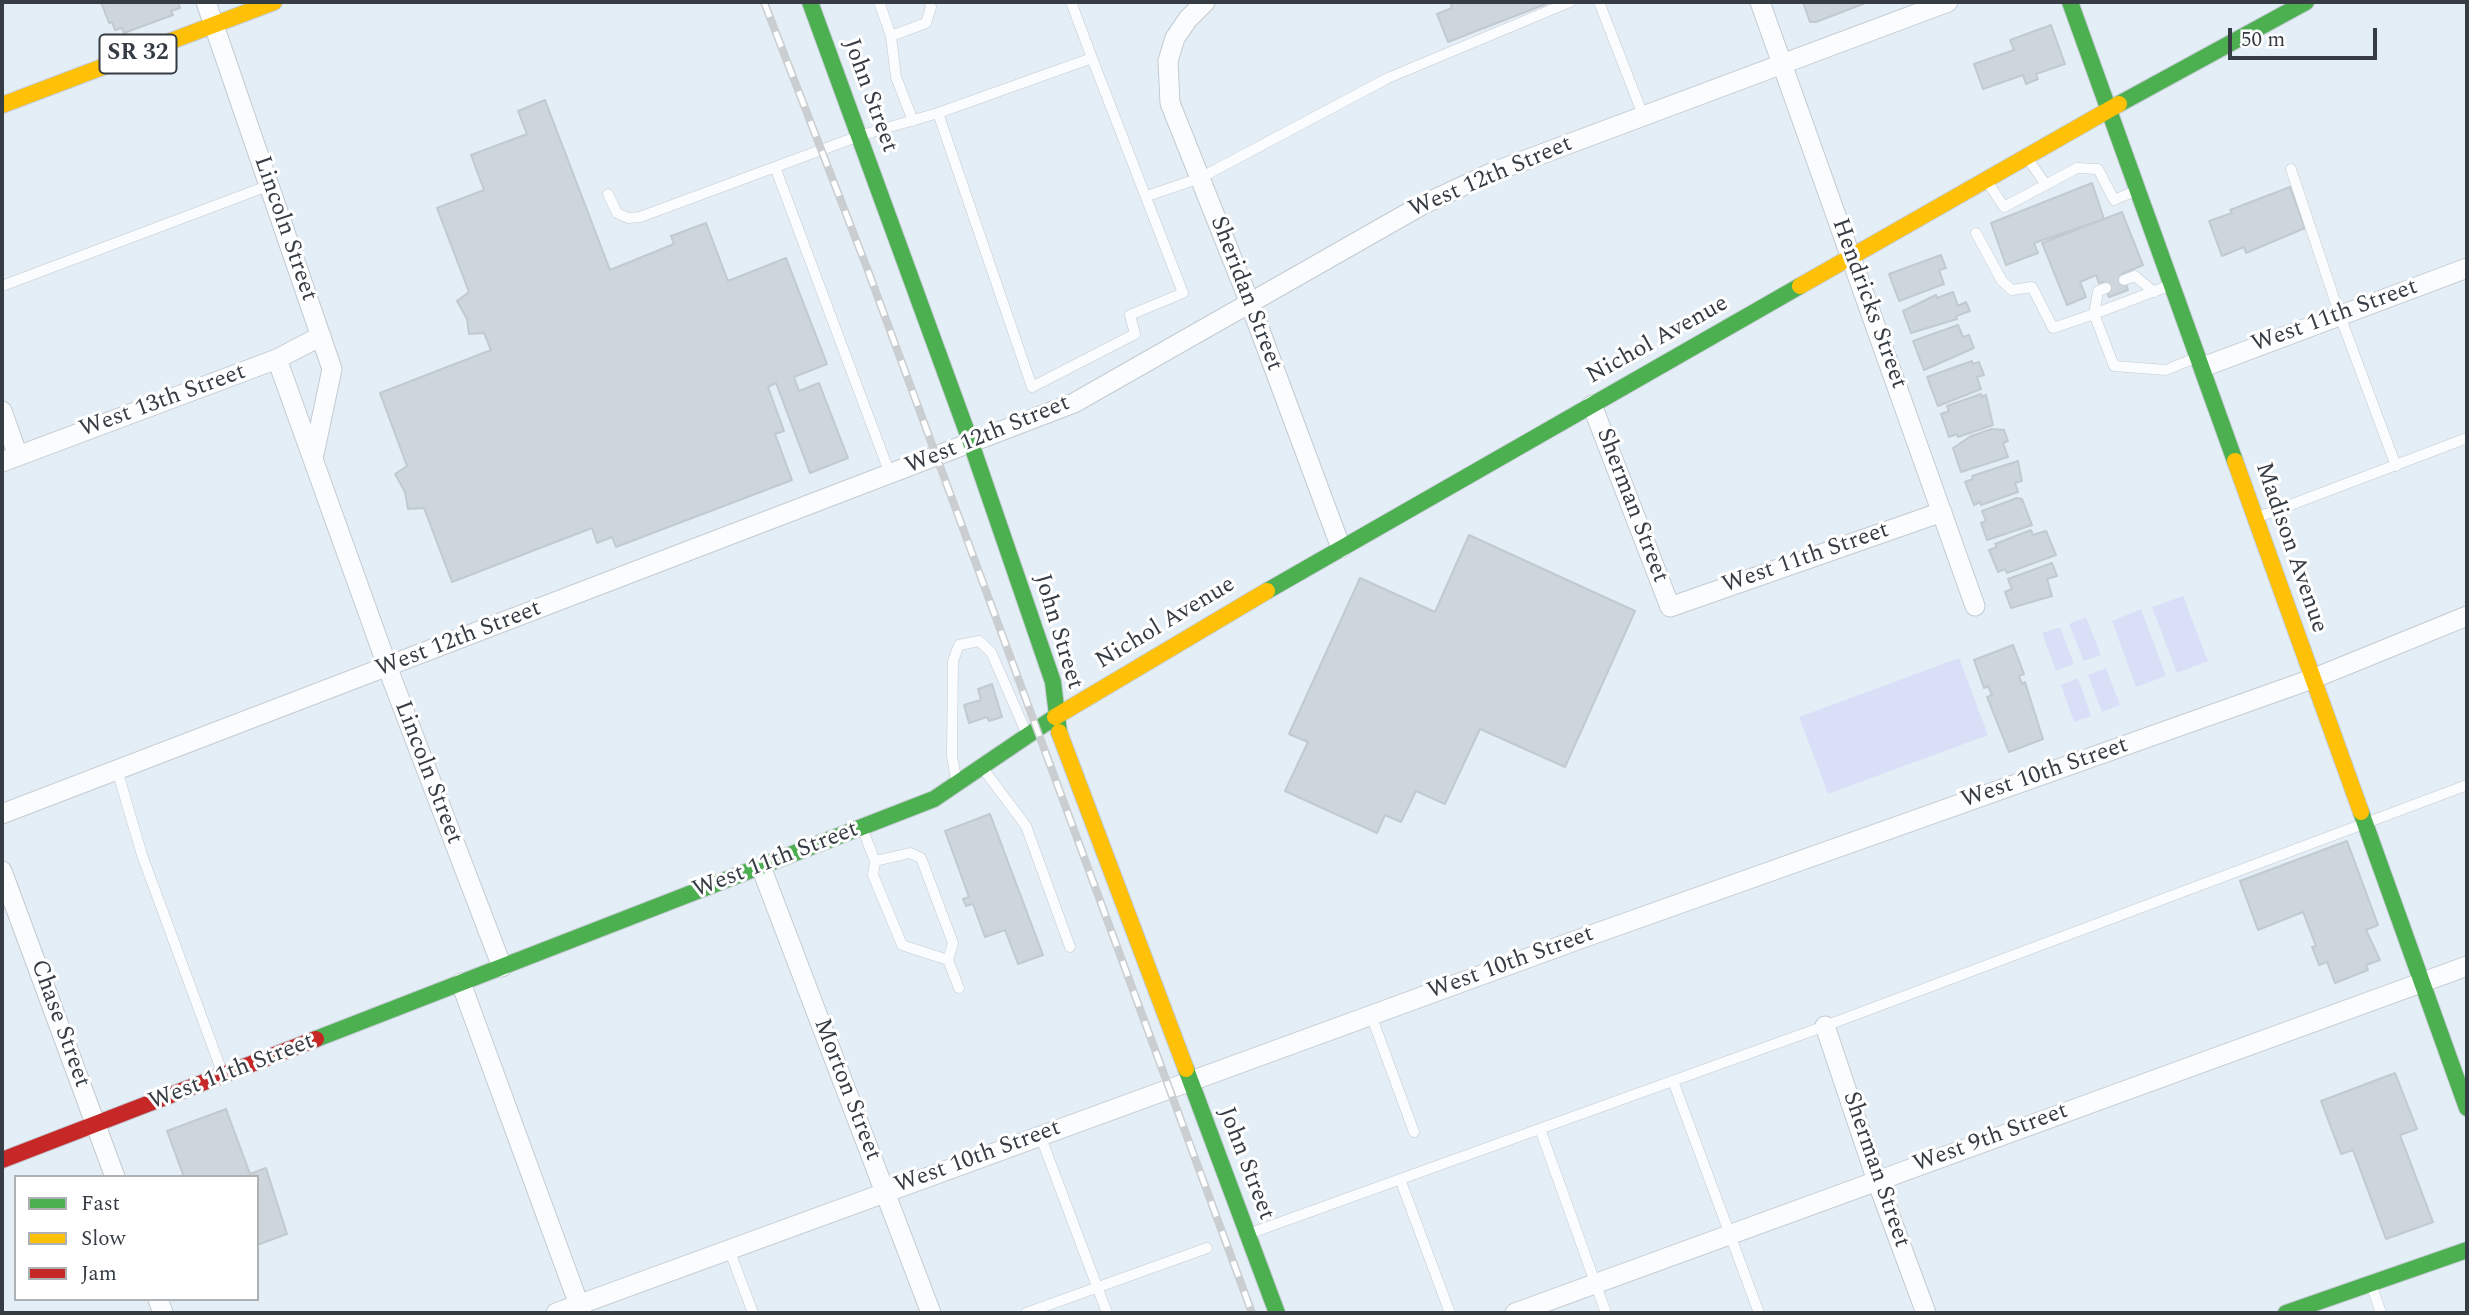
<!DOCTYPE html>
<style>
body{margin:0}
#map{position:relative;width:2469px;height:1315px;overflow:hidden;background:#e4eef7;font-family:Spectral,serif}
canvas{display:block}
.frame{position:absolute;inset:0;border:4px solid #353c43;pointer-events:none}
.legend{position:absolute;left:14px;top:1175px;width:245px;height:126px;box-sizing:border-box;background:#fff;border:2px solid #aeb1b4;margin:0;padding:9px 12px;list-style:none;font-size:21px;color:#353c43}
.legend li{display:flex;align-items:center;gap:14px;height:35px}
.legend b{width:35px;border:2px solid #aeb1b4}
.scale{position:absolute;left:2228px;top:28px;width:149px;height:32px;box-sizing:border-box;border:4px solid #353c43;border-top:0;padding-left:9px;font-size:21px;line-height:24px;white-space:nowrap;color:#353c43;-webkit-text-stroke:5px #fff;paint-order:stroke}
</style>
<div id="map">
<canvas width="2469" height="1315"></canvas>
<div class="frame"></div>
<ul class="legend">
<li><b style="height:9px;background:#4caf50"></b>Fast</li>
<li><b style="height:9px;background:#ffc107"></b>Slow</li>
<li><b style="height:9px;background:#c62828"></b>Jam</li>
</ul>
<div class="scale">50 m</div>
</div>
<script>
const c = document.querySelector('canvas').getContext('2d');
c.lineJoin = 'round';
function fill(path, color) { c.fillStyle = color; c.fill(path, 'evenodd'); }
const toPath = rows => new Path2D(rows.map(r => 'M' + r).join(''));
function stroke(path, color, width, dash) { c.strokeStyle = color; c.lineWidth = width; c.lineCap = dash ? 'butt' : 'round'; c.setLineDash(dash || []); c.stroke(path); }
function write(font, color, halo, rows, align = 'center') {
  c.font = font + ' Spectral,serif'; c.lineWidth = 6; c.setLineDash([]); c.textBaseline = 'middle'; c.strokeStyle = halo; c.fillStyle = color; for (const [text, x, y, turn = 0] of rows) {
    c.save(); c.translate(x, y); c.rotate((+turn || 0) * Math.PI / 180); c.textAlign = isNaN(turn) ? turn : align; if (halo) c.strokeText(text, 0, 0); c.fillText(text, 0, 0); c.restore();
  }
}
const green = toPath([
 [2183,596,2208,661,2177,673,2152,607],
 [2141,609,2166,676,2136,687,2112,621],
 [2086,617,2101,655,2084,661,2069,624],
 [2060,627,2074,664,2056,671,2042,633],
 [1959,658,1988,735,1828,794,1799,717],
 [2106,668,2120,705,2102,712,2088,675],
 [2078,678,2091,716,2074,722,2061,685]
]);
const building = toPath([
 [101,2,178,2,180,8,171,11,173,15,124,33,122,28,115,30,112,22,109,23,101,2],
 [1450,2,1551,2,1448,42,1437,14,1452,8,1450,2],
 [1803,2,1862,2,1863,4,1816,22,1810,22,1803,2],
 [2051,25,2065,64,2036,74,2038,79,2026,84,2023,75,1983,89,1974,64,2014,50,2010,40,2051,25],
 [545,100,610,270,674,244,671,236,706,223,728,281,786,258,827,364,794,377,799,391,819,383,848,458,810,473,776,383,768,387,784,431,775,434,792,480,616,547,612,537,597,543,592,528,452,582,424,508,408,509,405,492,395,474,407,466,380,393,491,350,484,333,469,334,467,319,457,301,469,292,437,208,484,190,471,155,527,134,518,111,545,100],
 [2092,183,2104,219,2034,243,2038,253,2006,265,1991,223,2092,183],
 [2290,187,2305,228,2246,253,2244,247,2222,256,2209,221,2232,213,2230,210,2290,187],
 [2122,212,2143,265,2122,274,2128,290,2109,297,2103,282,2099,283,2096,275,2080,282,2086,297,2067,305,2042,243,2122,212],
 [1941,255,1946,268,1939,270,1944,284,1899,301,1889,274,1941,255],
 [1953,292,1958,306,1966,302,1970,311,1956,316,1957,319,1911,333,1903,311,1936,295,1937,298,1953,292],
 [1958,325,1963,337,1969,335,1974,348,1924,370,1913,341,1958,325],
 [1972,361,1973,364,1979,362,1984,375,1977,377,1981,389,1938,406,1927,377,1972,361],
 [1981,394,1982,397,1986,395,1993,425,1958,437,1957,434,1949,437,1941,414,1949,411,1947,406,1981,394],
 [1992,429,2004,430,2008,441,2003,443,2008,457,1961,472,1953,448,1971,436,1992,429],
 [2018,461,2022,481,2015,483,2018,492,1981,505,1980,502,1974,505,1965,482,1973,479,1972,476,2018,461],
 [2017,498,2022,499,2032,525,1987,540,1981,523,1986,521,1982,511,2017,498],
 [2031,530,2033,535,2046,531,2056,555,2007,573,2005,569,1998,572,1989,550,1997,547,1995,544,2031,530],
 [1469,535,1635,611,1565,767,1480,729,1445,804,1416,791,1401,822,1385,815,1377,833,1285,791,1308,742,1289,734,1360,578,1435,612,1469,535],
 [2052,563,2057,576,2047,579,2052,596,2011,608,2005,592,2012,589,2008,579,2052,563],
 [2013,645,2024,674,2019,676,2022,684,2025,682,2043,739,2009,752,1987,697,1992,695,1988,686,1984,688,1974,660,2013,645],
 [992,684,1002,717,989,721,987,717,969,723,964,705,981,700,978,689,992,684],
 [990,814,1043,955,1018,964,1005,930,985,937,973,904,966,906,963,899,969,897,945,831,990,814],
 [2347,841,2378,925,2366,930,2380,960,2366,965,2368,970,2335,983,2327,962,2319,965,2312,947,2316,946,2303,912,2258,930,2240,881,2347,841],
 [2395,1073,2417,1129,2400,1135,2433,1222,2386,1239,2353,1150,2341,1154,2321,1101,2395,1073],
 [226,1109,250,1174,266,1168,287,1234,257,1245,257,1177,184,1177,167,1131,226,1109]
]);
const lane = toPath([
 [879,2,891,36,896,77,913,121],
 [1599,2,1643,115],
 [891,36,926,23,931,7,929,2],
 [938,113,1032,387,1135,334,1130,315,1183,293,1092,58],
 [2028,159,2046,185],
 [775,167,890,474],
 [2291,169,2340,316,2396,466],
 [1987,181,2004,207,2077,168,2098,169,2114,200,2135,191],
 [608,194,617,213,628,218,640,217,859,136,938,113,1092,58,1071,2],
 [1147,196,1200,178,1388,78,1570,2],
 [1976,233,2002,281,2012,290,2032,287,2053,328,2094,314,2098,291,2106,288],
 [2124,280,2135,276,2154,292],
 [2,286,270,185],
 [2168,286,2094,314,2114,366,2166,370,2195,358],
 [2256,518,2467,438],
 [117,770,142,855,222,1072],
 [984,770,1026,826,1070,947],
 [956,779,952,756,953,661,959,645,979,641,991,652,1026,732],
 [862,828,875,861,873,875,902,945,948,960,959,988],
 [875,861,910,853,921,858,953,943,948,960],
 [1371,1015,1414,1132],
 [1673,1081,1759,1313],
 [1540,1129,1606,1313],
 [1040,1135,1107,1313],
 [1400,1179,1450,1313],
 [1251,1233,1825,1026,2467,785],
 [729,1249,753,1313],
 [2372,1287,2381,1313],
 [1026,1313,1207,1248]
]);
const street = toPath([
 [206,2,332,369,313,459],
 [1205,2,1188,19,1175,38,1168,61,1170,103,1249,301,1341,548],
 [1760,2,1975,606],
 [277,359,393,682,502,967],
 [2203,367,2467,268],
 [1592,405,1670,607,1942,512],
 [2,411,18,456],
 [2,462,277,359,321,336],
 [2,814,1074,403,1422,205,1491,173,1948,2],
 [761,867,931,1313],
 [2,871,115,1177],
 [461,983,582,1313],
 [1825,1026,1877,1181,1926,1313],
 [158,1299,163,1313],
 [556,1313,1580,939,2312,679,2467,616],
 [1515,1313,2467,966]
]);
const fast = toPath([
 [810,2,971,443,1053,682,1059,732],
 [2070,2,2235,461],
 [2119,104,2306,2],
 [1267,591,1800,286],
 [2361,812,2467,1108],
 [316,1039,934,799,1055,717],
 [1186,1069,1277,1313],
 [2286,1313,2467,1250]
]);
const slow = toPath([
 [2,105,274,2],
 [1800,286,2119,104],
 [2235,461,2361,812],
 [1055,717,1267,591],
 [1059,732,1186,1069]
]);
const jam = toPath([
 [2,1160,316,1039]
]);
const rail = toPath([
 [764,2,867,268,1252,1313]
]);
const shields = [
 [138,54,77]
];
const shieldNames = [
 ["SR 32",138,54]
];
const streetNames = [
 ["John Street",869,96,70],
 ["West 12th Street",1491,178,-23],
 ["Lincoln Street",284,229,71],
 ["Sheridan Street",1245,294,69],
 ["Hendricks Street",1868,304,70],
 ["West 11th Street",2335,317,-20],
 ["Nichol Avenue",1658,341,-29],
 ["West 13th Street",163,402,-20],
 ["West 12th Street",988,436,-22],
 ["Sherman Street",1631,506,69],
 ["Madison Avenue",2290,548,71],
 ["West 11th Street",1806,559,-19],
 ["Nichol Avenue",1166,624,-31],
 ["John Street",1057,632,73],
 ["West 12th Street",459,640,-21],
 ["Lincoln Street",427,773,69],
 ["West 10th Street",2045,774,-19],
 ["West 11th Street",776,861,-21],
 ["West 10th Street",1511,964,-20],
 ["Chase Street",59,1024,70],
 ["West 11th Street",232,1073,-21],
 ["Morton Street",846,1090,69],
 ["West 9th Street",1991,1139,-20],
 ["West 10th Street",978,1158,-20],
 ["John Street",1245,1164,69],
 ["Sherman Street",1875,1170,71]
];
fill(green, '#dadff8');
fill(building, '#cdd6dc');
stroke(building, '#c1cacf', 2);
stroke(lane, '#c3cbd2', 11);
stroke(street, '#c3cbd2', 21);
stroke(fast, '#c3cbd2', 18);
stroke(slow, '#c3cbd2', 18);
stroke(jam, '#c3cbd2', 18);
stroke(lane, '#fbfcfe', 10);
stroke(street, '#fbfcfe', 19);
stroke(fast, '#4caf50', 16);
stroke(slow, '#ffc107', 16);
stroke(jam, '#c62828', 16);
stroke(rail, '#caced0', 8);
stroke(rail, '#fff', 5, [16]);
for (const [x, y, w] of shields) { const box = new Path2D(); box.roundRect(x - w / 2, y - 19.5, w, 39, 5); c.fillStyle = '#fff'; c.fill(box); stroke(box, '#353c43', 2); }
write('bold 23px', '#353c43', null, shieldNames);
write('24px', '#353c43', '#fff', streetNames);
</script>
